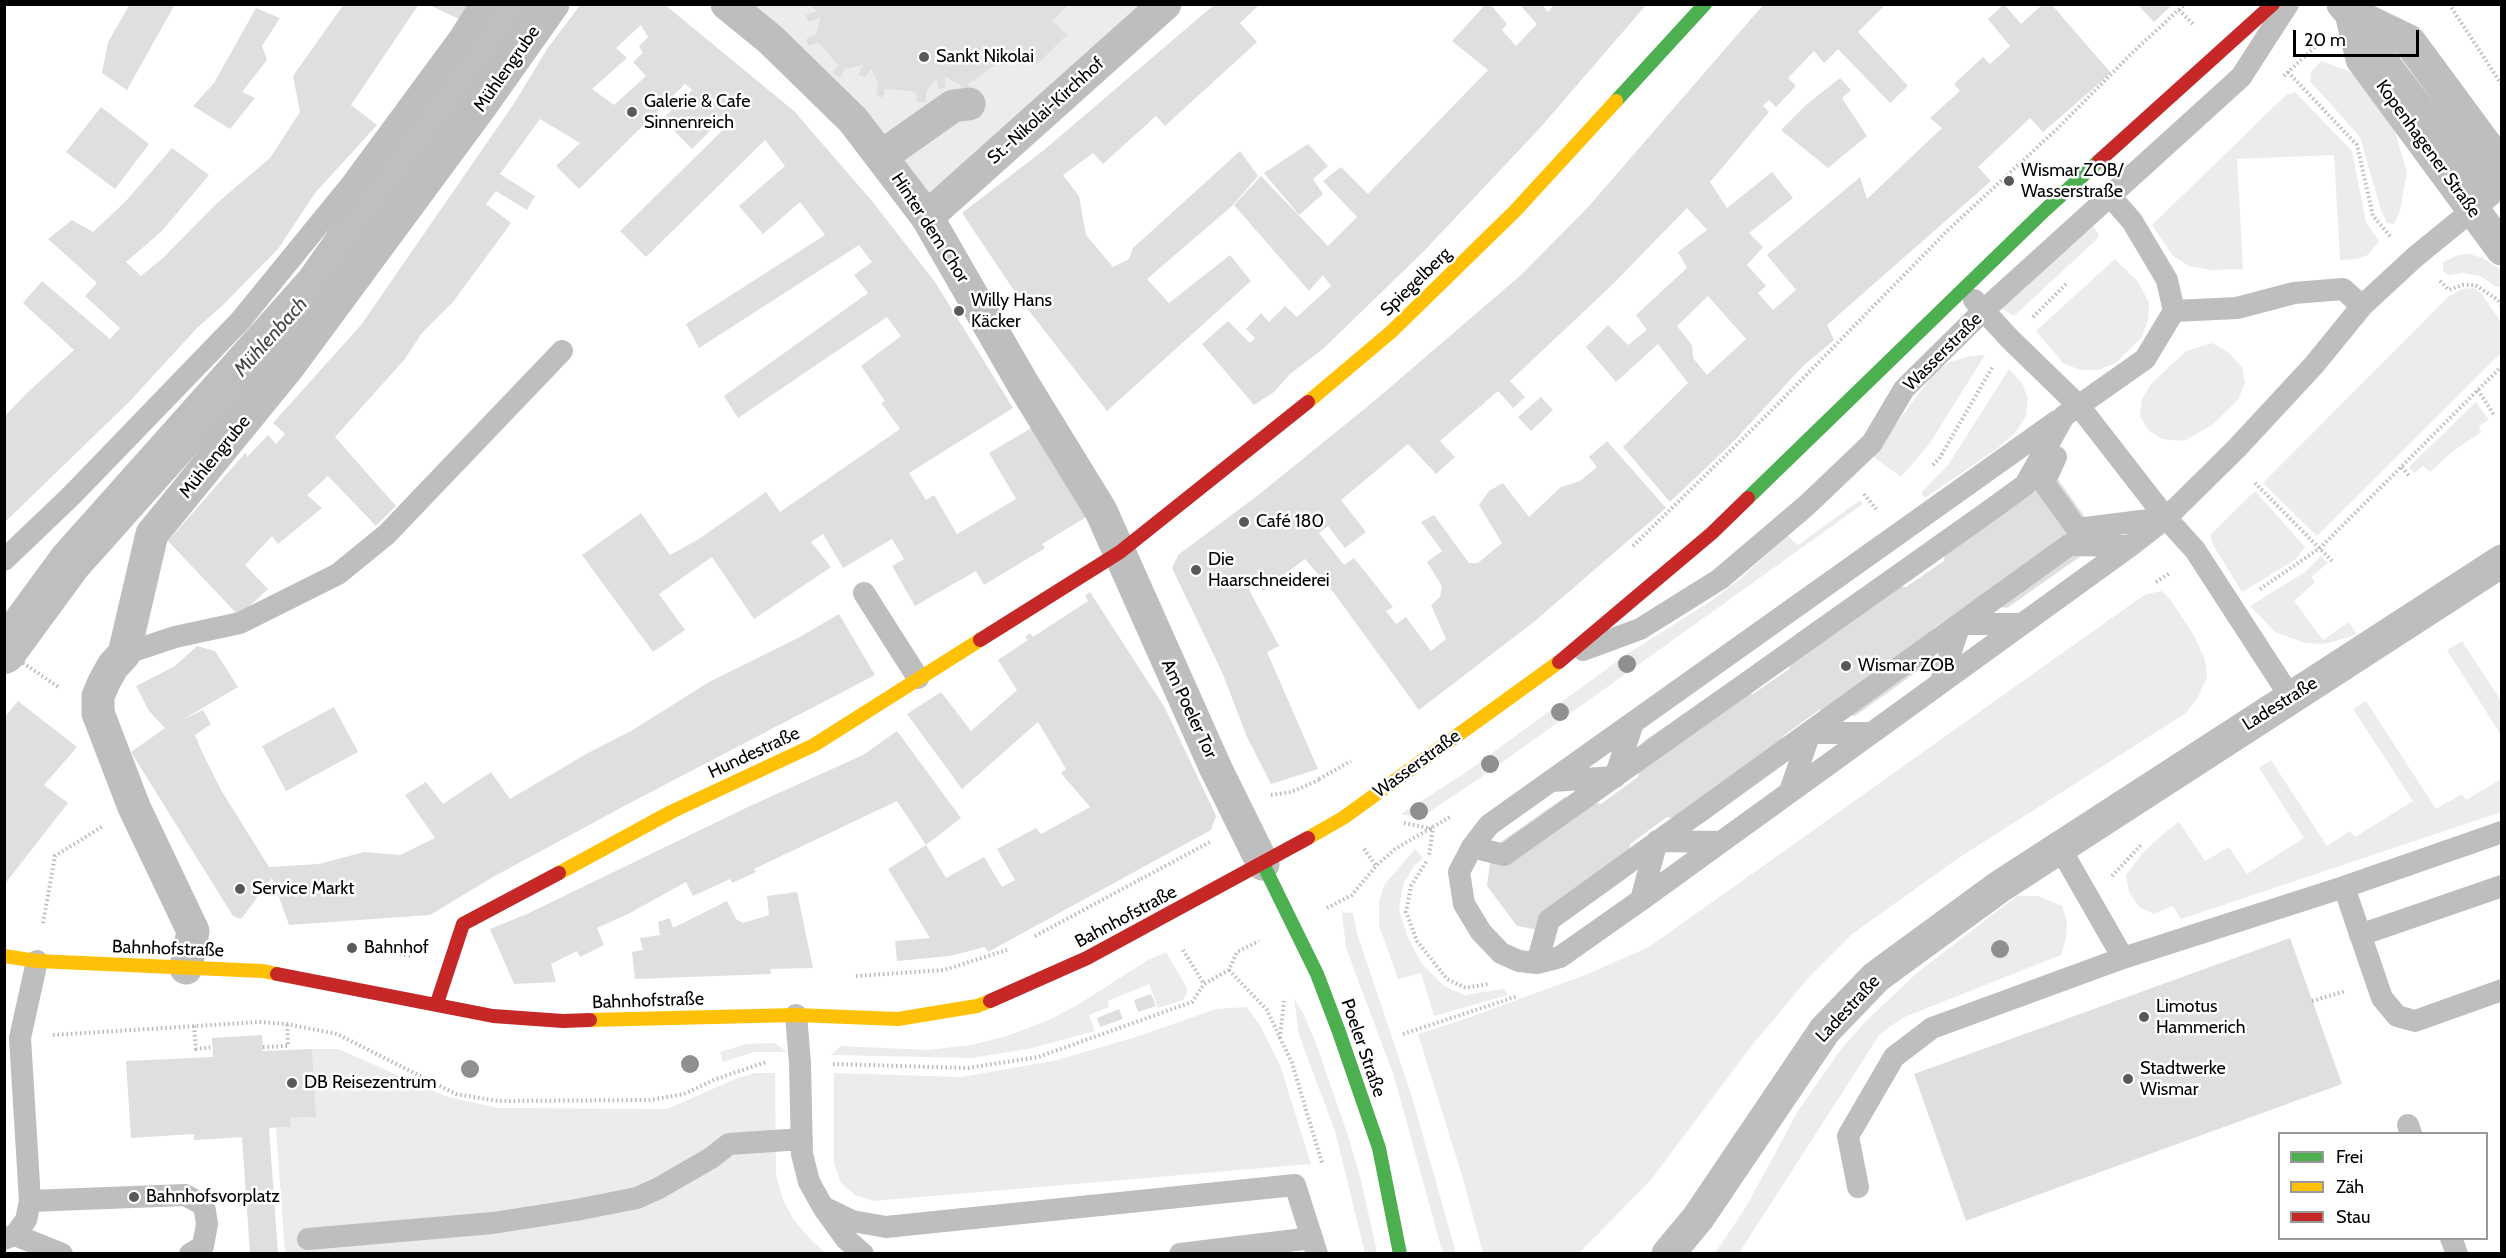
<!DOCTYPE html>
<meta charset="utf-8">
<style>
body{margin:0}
#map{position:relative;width:2506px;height:1258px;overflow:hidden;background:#fff;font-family:Cabin,sans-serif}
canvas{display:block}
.frame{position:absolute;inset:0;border:6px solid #000;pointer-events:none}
.legend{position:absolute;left:2278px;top:1132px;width:210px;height:108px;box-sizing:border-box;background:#fff;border:2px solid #999;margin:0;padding:8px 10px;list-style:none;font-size:18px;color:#000}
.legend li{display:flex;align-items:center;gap:12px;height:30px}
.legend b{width:30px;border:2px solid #999}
.scale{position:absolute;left:2293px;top:30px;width:126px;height:27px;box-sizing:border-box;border:3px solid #000;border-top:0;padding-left:8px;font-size:18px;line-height:21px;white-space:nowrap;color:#000;-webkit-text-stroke:4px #fff;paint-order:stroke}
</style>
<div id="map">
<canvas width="2506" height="1258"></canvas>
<div class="frame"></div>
<ul class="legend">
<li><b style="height:8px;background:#4caf50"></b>Frei</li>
<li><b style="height:8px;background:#ffc107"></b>Zäh</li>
<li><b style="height:8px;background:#c62828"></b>Stau</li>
</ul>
<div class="scale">20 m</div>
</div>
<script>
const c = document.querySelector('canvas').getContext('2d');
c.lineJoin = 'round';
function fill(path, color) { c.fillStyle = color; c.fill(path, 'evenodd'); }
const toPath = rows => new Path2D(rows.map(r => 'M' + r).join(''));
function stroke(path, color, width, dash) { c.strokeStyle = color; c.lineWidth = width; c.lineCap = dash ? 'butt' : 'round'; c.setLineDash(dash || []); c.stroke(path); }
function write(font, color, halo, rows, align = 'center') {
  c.font = font + ' Cabin,sans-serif'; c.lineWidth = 5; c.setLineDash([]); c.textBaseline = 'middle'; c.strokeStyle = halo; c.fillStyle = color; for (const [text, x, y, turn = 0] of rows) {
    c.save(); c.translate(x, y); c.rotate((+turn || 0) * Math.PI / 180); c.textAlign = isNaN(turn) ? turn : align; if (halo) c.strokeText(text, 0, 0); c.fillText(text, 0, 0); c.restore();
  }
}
const green = toPath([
 [727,5,806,5,817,11,805,15,809,22,820,18,816,34,807,43,811,46,818,43,838,65,836,76,841,77,845,69,863,65,858,75,865,78,871,69,878,84,876,95,883,98,885,89,916,92,917,102,926,102,926,93,936,78,938,89,946,88,945,77,960,85,961,94,968,84,999,63,1008,66,1023,51,1038,64,1066,36,1053,21,1070,5,1165,5,927,217],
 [2321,61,2357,74,2392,122,2407,172,2400,211,2394,224,2387,223,2381,210,2360,137,2310,81,2311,72],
 [2295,92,2352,151,2366,222,2379,241,2368,255,2357,259,2340,260,2334,155,2237,159,2243,269,2210,270,2189,266,2173,256,2152,225,2286,95],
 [2093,226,2099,235,2097,239,2014,316,2000,308],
 [2469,254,2483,258,2501,270,2501,286,2497,287,2480,276,2464,273,2448,275,2443,271,2443,262,2458,255],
 [2115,259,2139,283,2149,303,2148,320,2142,337,2116,363,2098,370,2080,370,2063,363,2036,331],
 [2473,288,2481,293,2501,322,2501,353,2317,536,2263,483,2448,297,2462,289],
 [2212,343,2228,352,2242,367,2245,383,2238,400,2212,425,2184,441,2162,439,2148,430,2140,416,2142,399,2151,384,2186,351],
 [1985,355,1930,443,1901,477,1872,456,1935,372,1950,362,1970,356],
 [2009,369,2022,383,2028,398,2026,416,2016,432,1998,448,1925,498,1921,493,1948,465],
 [2476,402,2489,420,2479,426,2481,432,2452,452,2430,472,2423,466,2414,473,2409,467],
 [2255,491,2305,547,2295,560,2242,592,2213,545,2210,535],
 [1860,500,1863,504,1480,778,1420,818,1401,814,1465,773,1627,654,1708,603,1740,579,1787,535,1798,545],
 [2321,556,2328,563,2311,577,2315,582,2294,601,2323,640,2349,622,2356,634,2346,638,2324,644,2305,643,2275,632,2250,606,2305,572],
 [2162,591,2170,599,2193,634,2205,659,2207,678,2198,697,2186,713,1957,859,1852,934,1810,976,1753,1044,1650,1181,1582,1250,1577,1254,1483,1253,1463,1179,1418,1034,1462,1020,1585,975,1649,947,2137,600,2147,594],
 [2462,641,2501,701,2501,735,2447,650],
 [2366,701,2436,809,2462,794,2466,800,2501,779,2501,812,2181,919,2173,906,2154,914,2139,907,2129,892,2126,875,2142,854,2164,833,2179,822,2205,861,2229,847,2247,874,2304,838,2259,768,2271,760,2327,846,2350,831,2355,837,2413,801,2353,709],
 [1415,849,1423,858,1414,866,1403,884,1399,910,1409,940,1422,964,1444,986,1464,995,1504,989,1507,994,1505,996,1434,1016,1421,973,1398,979,1379,925,1379,902,1384,885],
 [2017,896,2038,896,2062,906,2067,922,2066,938,2061,955,1902,1018,1880,1034,1739,1253,1715,1253,1746,1207,1798,1111,1841,1049,1865,1022,1918,972],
 [1342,912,1353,913,1357,933,1412,1097,1456,1253,1444,1253,1441,1247,1394,1076,1346,948],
 [1166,952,1187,988,1187,993,1183,1000,1158,1008,1149,984,1108,1001,1109,1007,1089,1015,1095,1031,1028,1049,972,1058,831,1055,841,1046,927,1050,971,1045,1007,1036,1051,1019,1079,1004,1148,960],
 [1294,998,1303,1013,1317,1046,1347,1133,1361,1180,1377,1253,1365,1253,1335,1131,1299,1035],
 [1247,1007,1261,1027,1280,1065,1311,1164,874,1201,855,1195,841,1183,834,1164,834,1073,961,1077,1053,1061,1133,1038,1216,1009],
 [775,1043,787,1052,754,1052,723,1062,720,1052,747,1044],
 [312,1049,338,1049,448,1097,499,1108,667,1109,735,1079,755,1073,775,1073,776,1175,783,1200,794,1220,813,1242,826,1253,285,1253,276,1128,291,1127,290,1118,316,1117]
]);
const canal = toPath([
 [4,652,70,562,317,285,514,4]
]);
const building = toPath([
 [130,4,175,4,127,90,102,73,108,42],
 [344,4,419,4,351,105,377,125,315,193,278,249,223,305,197,328,129,402,4,523,4,417,28,392,74,350,23,303,42,281,110,339,120,328,85,296,97,283,48,239,72,220,93,232,125,202,172,148,209,175,162,231,126,262,141,276,164,257,216,204,270,158,300,112,293,76],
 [427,4,468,4,459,19],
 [581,4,664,4,794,111,872,201,935,282,1013,408,909,473,926,500,934,495,957,534,1016,499,989,453,1038,424,1091,514,1042,544,1045,548,984,585,976,571,915,606,892,566,904,559,892,539,843,568,823,534,811,542,831,567,754,619,712,557,659,594,685,630,653,652,582,555,641,513,670,555,699,539,766,492,780,512,900,429,881,403,885,401,861,366,901,336,887,317,738,418,724,396,868,293,854,275,872,262,859,245,699,348,686,324,825,235,800,202,763,234,739,206,785,166,765,140,646,257,620,231,729,124,723,118,692,149,663,119,692,90,685,84,579,189,556,166,580,143,540,119,500,174,535,196,527,210,496,191,486,204,511,223,453,302,422,333,404,360,335,437,396,506,376,526,328,476,307,495,322,508,278,544,272,536,245,565,268,589,239,616,168,541,246,452,247,457,268,435,276,444,285,434,273,423,361,325,515,102,547,49],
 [641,25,648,37,639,46,643,53,633,62,646,76,614,105,592,89,627,58,616,48],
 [806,4,1070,4,1053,21,1067,35,1037,65,1023,51,1007,66,999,63,968,84,970,93,962,94,960,85,945,77,946,88,938,89,936,78,926,93,926,102,917,102,916,92,885,89,883,98,876,95,878,84,871,69,865,78,858,75,863,65,845,69,841,77,836,76,833,72,838,65,818,43,810,46,807,43,807,38,816,34,820,18,809,22,805,15,817,11],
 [1215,4,1260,4,1240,23,1257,42,1165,126,1156,116,1103,164,1093,153,1063,175,1079,196,1086,235,1113,267,1129,259,1133,248,1240,151,1258,176,1232,206,1147,279,1169,303,1230,255,1251,281,1107,411,1019,298,962,213,1044,150],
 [1486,4,1490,4,1507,24,1502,30,1516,46,1537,24,1519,4,1542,4,1548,12,1555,4,1647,4,1539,129,1424,251,1324,348,1290,374,1274,392,1254,405,1202,344,1228,321,1250,343,1255,338,1246,329,1261,313,1269,322,1285,306,1297,317,1331,286,1323,275,1309,291,1234,205,1261,176,1328,246,1357,217,1323,181,1341,167,1368,194,1488,70,1452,41],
 [1764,4,1886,4,1858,32,1908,86,1890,103,1838,49,1824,63,1814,51,1788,78,1796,86,1776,107,1769,100,1763,106,1769,112,1710,182,1727,208,1772,172,1793,198,1749,233,1763,247,1747,265,1766,286,1758,293,1773,310,1796,290,1767,255,1860,177,1867,199,1942,128,1930,118,1960,91,1954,84,1983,57,1990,64,2010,46,1988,19,2004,4,2021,24,2043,4,2051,4,2111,73,2043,132,2030,118,1978,167,1991,181,1827,325,1834,340,1803,366,1733,442,1670,502,1623,447,1688,383,1658,344,1616,382,1586,347,1608,325,1628,345,1647,330,1636,315,1687,268,1678,252,1707,230,1687,208,1612,285,1510,381,1525,397,1513,408,1498,391,1440,441,1455,457,1436,474,1408,444,1341,500,1366,532,1345,548,1328,526,1319,533,1344,565,1354,558,1393,607,1386,611,1396,624,1406,617,1431,651,1446,639,1431,605,1440,597,1442,586,1427,562,1442,551,1421,522,1434,515,1469,563,1478,563,1502,543,1479,505,1489,491,1503,483,1529,517,1561,487,1580,481,1597,467,1589,457,1607,441,1666,508,1535,621,1419,710,1334,593,1305,559,1263,591,1253,578,1246,584,1279,646,1267,652,1318,769,1271,784,1247,737,1222,672,1172,568,1178,555,1257,496,1373,402,1521,275,1589,206],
 [1708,296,1746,339,1707,375,1693,358,1692,345,1677,326],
 [2137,4,2173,4,2154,22],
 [256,8,280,18,262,46,267,60,242,92,255,98,230,129,193,106,214,83],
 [1840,78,1851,90,1842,98,1867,136,1828,168,1781,130,1806,105],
 [101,107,149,144,115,189,66,152],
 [1308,144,1328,166,1313,179,1323,194,1299,215,1264,173],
 [1541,397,1553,410,1531,431,1518,417],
 [2057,478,2087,520,2081,556,2007,608,1972,602,1934,628,1929,663,1855,716,1819,710,1783,736,1777,769,1702,824,1667,817,1630,844,1625,879,1550,932,1517,926,1487,886,1492,848,1565,797,1601,804,1638,777,1644,741,1719,689,1753,694,1789,669,1796,634,1870,582,1906,587,1944,561,1948,527],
 [1090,592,1165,708,1216,816,1211,830,988,952,985,947,950,956,897,961,895,941,930,938,888,869,926,845,897,801,754,869,756,872,732,883,730,879,693,896,686,882,628,914,597,928,604,945,580,957,577,951,551,964,556,982,514,984,490,929,529,913,750,806,863,755,897,731,961,818,926,845,946,878,984,857,1002,887,1015,880,997,849,1036,828,1041,834,1090,807,1061,773,1066,769,1038,722,962,789,907,714,941,692,971,731,1017,690,998,660,1028,640,1025,637,1030,633,1033,637,1088,601,1085,595],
 [839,614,875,675,626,805,493,877,430,915,289,925,272,878,241,919,233,916,131,752,165,728,149,711,136,686,175,666,197,646,215,651,238,687,182,720,203,710,211,724,195,735,202,752,221,790,269,867,319,864,364,852,400,855,435,838,405,795,426,782,443,804,491,772,510,799,586,754,631,731,709,682,798,638],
 [18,701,77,747,44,785,68,803,4,885,4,718],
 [334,707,358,752,286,791,262,746],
 [797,892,813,968,770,969,771,974,635,979,632,952,643,950,640,938,660,935,658,922,670,918,673,928,727,901,736,919,743,923,769,915,767,896],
 [2290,938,2342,1084,1966,1221,1914,1074],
 [1151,994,1156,1006,1138,1012,1134,1000],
 [1119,1009,1123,1019,1100,1027,1097,1018],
 [262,1035,263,1051,312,1049,316,1117,290,1118,291,1127,269,1128,278,1254,250,1254,242,1137,194,1140,194,1134,131,1138,126,1061,213,1057,212,1038]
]);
const path = toPath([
 [2449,4,2502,85],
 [2179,10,2193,24],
 [2288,72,2357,145,2373,216,2390,236],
 [2284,76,2318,44],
 [2440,281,2449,290,2463,285,2475,285,2498,300,2502,306],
 [2033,317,2066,284],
 [2478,390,2494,415],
 [1933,465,1939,459,1993,366],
 [2402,467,2410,477],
 [2255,483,2332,561],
 [1864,494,1876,509],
 [1633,546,1770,412,1947,231,2057,129,2132,53,2185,4],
 [2156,582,2170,573],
 [2260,589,2320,548,2502,366],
 [23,663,60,688],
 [1319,779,1351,761],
 [1271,795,1291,792,1319,780],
 [1404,823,1433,829,1429,855],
 [1364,849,1376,866],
 [1426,862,1411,886,1406,912,1417,941,1447,979,1466,988,1488,984],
 [2112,876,2142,844],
 [1141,879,1210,842],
 [1327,908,1352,895,1376,866,1395,849,1450,817],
 [43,923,55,856,103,826],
 [1035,936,1141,879],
 [1183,950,1204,984],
 [382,952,413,956],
 [1229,970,1267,1010,1292,1063,1322,1163],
 [856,976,944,970,1007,950],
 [2312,1001,2346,991],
 [194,1026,196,1049,212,1047],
 [1403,1034,1518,996],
 [53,1035,259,1022,287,1024,337,1034,456,1094,498,1101,650,1100,684,1094,716,1079,766,1062],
 [1280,1038,1284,1001],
 [263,1047,288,1046,287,1024],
 [833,1064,968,1068,1038,1057,1192,1002,1204,984,1229,970,1237,952,1259,941]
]);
const lane = toPath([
 [2357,20,2491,195],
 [2109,195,2132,221,2167,280,2174,311,2145,359,2064,416,2025,485,1992,509,1504,855,1472,847,1459,872,1464,904,1481,932,1501,953,1519,961,1537,963,1549,920,2069,545,2130,546,2166,518,2236,449,2314,365,2362,306,2415,257,2491,195,2501,166],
 [1974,300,2010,339,2079,406,2166,518,2195,550,2291,698],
 [2174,311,2237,308,2294,293,2343,289,2362,306],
 [2056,457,2044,483,2077,529,2165,518],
 [4,560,72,495,240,321,351,185,460,37,481,4],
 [864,593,918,678],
 [1583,650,1640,629,1720,579,1807,505,1872,443,1904,389,1984,310,2241,77,2288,4],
 [124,654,175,637,240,623,338,574,387,534,562,351],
 [1941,681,1960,624,2022,624],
 [1552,781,1615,777,1633,723],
 [1790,791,1810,733,1870,733],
 [1472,847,1489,825,2057,421],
 [2060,848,2123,958],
 [2344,887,2382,998,2397,1016,2415,1021,2502,990],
 [1641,900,1657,841,1720,842],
 [2360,935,2502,886],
 [1537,963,1560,957,1641,900,2130,546],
 [796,1015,800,1063,802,1154,809,1182,823,1207,852,1221,886,1227,1295,1185,1317,1254],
 [2408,1125,2411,1134],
 [1858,1187,1848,1136,1894,1057,1932,1028,2123,958,2344,887,2502,832],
 [30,1201,185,1195,204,1205,207,1224,203,1246,190,1254],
 [825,1210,846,1239,863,1254],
 [15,1235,62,1254],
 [2451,1238,2457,1254],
 [4,1239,15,1235,26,1220,30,1201,20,1038,37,961],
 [308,1239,493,1223,576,1210,637,1198,659,1188,711,1158,729,1144,802,1139],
 [1180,1254,1312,1238]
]);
const street = toPath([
 [727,4,770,39,853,120,927,217,1023,384,1101,511,1216,769,1263,864],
 [2343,4,2351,13,2409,41,2502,167],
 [2351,13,2362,59,2502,249],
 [882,156,953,106,969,104],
 [927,217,1165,4],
 [186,968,193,931,134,807,98,713,98,696,104,682,113,666,124,654,152,534,289,366,481,106,553,4],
 [1668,1254,1698,1218,1825,1030,1876,977,1999,887,2502,561]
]);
const fast = toPath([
 [1616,101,1705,4],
 [1748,498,2046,209,2099,161],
 [1263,864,1317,974,1339,1032,1379,1148,1400,1254]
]);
const slow = toPath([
 [1308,402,1391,332,1515,211,1616,101],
 [1308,838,1343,818,1559,662],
 [559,873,671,812,814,745,980,640],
 [4,956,37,961,263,971,277,974],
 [590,1020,796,1015,898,1019,977,1006,990,1001]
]);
const jam = toPath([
 [2099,161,2273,4],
 [980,640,1120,552,1308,402],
 [1559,662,1712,533,1748,498],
 [277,974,493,1016,563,1021,590,1020],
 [990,1001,1087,958,1308,838],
 [437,1003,463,924,559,873]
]);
const trees = [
 [1627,664],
 [1560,712],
 [1490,764],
 [1419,811],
 [2000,949],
 [690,1064],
 [470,1069]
];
const markers = [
 [924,57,6,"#595959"],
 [632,112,6,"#595959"],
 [2009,181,6,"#595959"],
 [959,311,6,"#595959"],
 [1244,522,6,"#595959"],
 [1196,570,6,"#595959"],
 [1846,666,6,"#595959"],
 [240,889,6,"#595959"],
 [352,948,6,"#595959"],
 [2144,1017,6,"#595959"],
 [2128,1079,6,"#595959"],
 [292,1083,6,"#595959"],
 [134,1197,6,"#595959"]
];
const poiNames = [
 ["Sankt Nikolai",936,57],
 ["Galerie & Cafe",644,102],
 ["Sinnenreich",644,123],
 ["Wismar ZOB/",2021,171],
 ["Wasserstraße",2021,192],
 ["Willy Hans",971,301],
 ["Käcker",971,322],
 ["Café 180",1256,522],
 ["Die",1208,560],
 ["Haarschneiderei",1208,581],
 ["Wismar ZOB",1858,666],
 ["Service Markt",252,889],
 ["Bahnhof",364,948],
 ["Limotus",2156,1007],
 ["Hammerich",2156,1028],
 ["Stadtwerke",2140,1069],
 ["Wismar",2140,1090],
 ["DB Reisezentrum",304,1083],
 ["Bahnhofsvorplatz",146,1197]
];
const streetNames = [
 ["Mühlengrube",507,69,-55],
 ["St.-Nikolai-Kirchhof",1046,111,-42],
 ["Kopenhagener Straße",2428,149,54],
 ["Hinter dem Chor",930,228,57],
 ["Spiegelberg",1416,282,-44],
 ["Wasserstraße",1943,352,-45],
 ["Mühlengrube",215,457,-51],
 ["Ladestraße",2280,704,-32],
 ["Am Poeler Tor",1189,709,65],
 ["Hundestraße",754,753,-25],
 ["Wasserstraße",1417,764,-36],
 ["Bahnhofstraße",1126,917,-28],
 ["Bahnhofstraße",168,949,2],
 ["Bahnhofstraße",648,1001,-2],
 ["Ladestraße",1848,1009,-47],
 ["Poeler Straße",1363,1048,71]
];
const waterNames = [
 ["Mühlenbach",271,337,-48]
];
fill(green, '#ececec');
stroke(canal, '#bfbfbf', 44);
fill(building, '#dfdfdf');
stroke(path, '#b9b9b9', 4, [1.5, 3]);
stroke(lane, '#bebebe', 22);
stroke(street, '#bebebe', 33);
stroke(fast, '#4caf50', 14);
stroke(slow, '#ffc107', 14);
stroke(jam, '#c62828', 14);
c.fillStyle = '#8f8f8f';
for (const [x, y] of trees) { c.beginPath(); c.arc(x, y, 9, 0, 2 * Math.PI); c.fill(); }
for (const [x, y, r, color] of markers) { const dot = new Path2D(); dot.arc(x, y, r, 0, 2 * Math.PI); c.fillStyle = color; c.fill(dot); stroke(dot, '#fff', 2); }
write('18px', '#000', '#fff', poiNames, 'left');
write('18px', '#000', '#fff', streetNames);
write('italic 20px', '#444', '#fff', waterNames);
</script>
